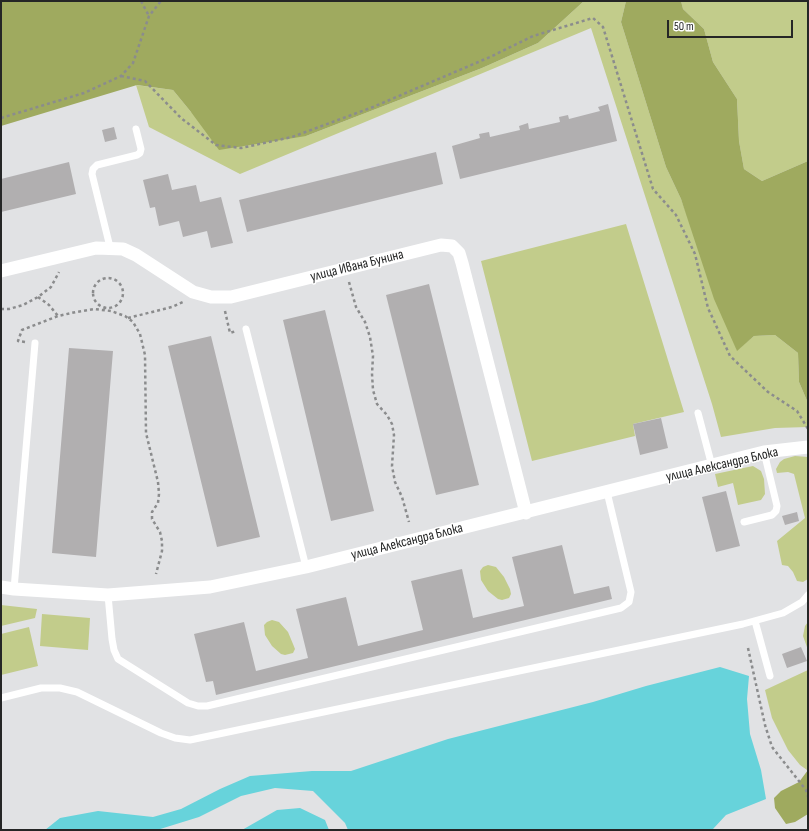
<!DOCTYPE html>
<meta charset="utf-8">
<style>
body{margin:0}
#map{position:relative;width:809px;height:831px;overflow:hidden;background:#e1e2e4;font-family:"Sofia Sans Condensed",sans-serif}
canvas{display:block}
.frame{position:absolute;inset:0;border:2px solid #252626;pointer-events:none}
.scale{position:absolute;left:667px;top:20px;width:126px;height:18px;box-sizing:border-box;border:2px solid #252626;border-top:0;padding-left:5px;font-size:12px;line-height:14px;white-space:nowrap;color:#252626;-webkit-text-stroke:3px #fff;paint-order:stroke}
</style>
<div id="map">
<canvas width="809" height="831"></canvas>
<div class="frame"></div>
<div class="scale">50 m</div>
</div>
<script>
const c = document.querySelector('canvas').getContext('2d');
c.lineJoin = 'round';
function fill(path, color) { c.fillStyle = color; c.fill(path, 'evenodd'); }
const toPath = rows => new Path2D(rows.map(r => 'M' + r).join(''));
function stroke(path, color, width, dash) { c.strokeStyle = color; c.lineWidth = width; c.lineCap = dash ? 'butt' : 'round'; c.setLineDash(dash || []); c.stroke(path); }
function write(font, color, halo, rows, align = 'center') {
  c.font = font + ' "Sofia Sans Condensed",sans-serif'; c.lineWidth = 3; c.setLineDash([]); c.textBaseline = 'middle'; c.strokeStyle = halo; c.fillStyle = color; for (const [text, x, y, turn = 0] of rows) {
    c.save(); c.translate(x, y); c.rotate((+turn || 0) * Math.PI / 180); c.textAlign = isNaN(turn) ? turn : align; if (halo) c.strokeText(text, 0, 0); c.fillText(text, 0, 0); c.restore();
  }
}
const green = toPath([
 [584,1,626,1,621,22,666,167,681,199,737,350,754,336,775,335,798,353,799,382,808,403,808,427,775,428,721,437,712,404,591,28,240,174,149,127,136,85,173,90,191,112,306,136,482,68,538,43],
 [681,1,808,1,808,161,762,181,744,169,739,141,737,99,713,62,704,29,683,9],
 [626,224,684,412,633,424,635,436,532,461,481,261],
 [795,456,808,457,808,579,803,582,797,581,793,572,788,566,782,565,777,541,805,518,794,474,788,472,777,473,776,469,780,462,784,459],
 [753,466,761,471,764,479,765,494,761,500,738,505,733,483,718,487,715,474],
 [488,565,496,567,504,577,510,589,511,594,509,598,502,600,498,599,488,591,481,580,480,571,483,567],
 [1,605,37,609,35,618,1,626],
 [42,614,90,618,88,650,40,646],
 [272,620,279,622,288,632,293,644,295,649,293,653,285,655,281,654,272,646,265,635,264,625,267,622],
 [808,622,808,650,803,636,805,626],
 [29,627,38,666,1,675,1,634],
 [808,670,808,770,807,770,800,765,788,750,772,718,765,690]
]);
const forest = toPath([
 [1,1,584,1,538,43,482,68,306,136,219,150,191,112,173,90,137,85,1,126],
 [626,1,681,1,683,9,704,29,713,62,737,99,739,141,744,169,762,181,808,161,808,403,799,382,798,353,775,335,754,336,737,351,714,299,681,199,666,167,621,22],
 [808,770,808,814,795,822,786,824,775,808,774,798,781,791,799,782]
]);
const water = toPath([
 [720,667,749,676,747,699,750,734,761,770,766,799,726,815,713,829,706,830,348,830,345,823,313,791,275,788,241,796,199,817,157,830,45,830,60,818,98,811,153,817,181,809,220,789,250,776,312,771,351,771,448,739,593,702,646,686],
 [300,808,325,820,329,830,242,830,277,810]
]);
const building = toPath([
 [608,104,617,141,460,179,452,146,480,138,479,134,489,132,490,137,520,130,519,126,528,123,529,129,560,122,559,117,568,115,569,119,600,111,598,107],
 [114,127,117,139,105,142,102,130],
 [436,152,443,184,247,232,239,200],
 [69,162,76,194,1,212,1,179],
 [168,174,172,190,196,185,200,202,221,197,233,243,211,248,207,231,183,237,179,221,159,226,155,207,150,208,143,180],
 [429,284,479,485,436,495,386,295],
 [325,310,374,511,331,521,283,320],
 [211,336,260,537,217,547,168,346],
 [69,348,113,351,96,557,52,553],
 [661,418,668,448,640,455,633,424],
 [726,491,740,546,716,552,702,497],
 [797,512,799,521,785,525,782,516],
 [562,545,574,594,609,586,612,599,216,695,213,681,206,682,194,634,244,622,256,671,308,658,296,609,346,597,358,646,423,630,411,581,462,569,473,618,524,606,512,557],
 [801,647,807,661,787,668,782,654]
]);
const path = toPath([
 [141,1,149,16],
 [121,76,145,81,181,118,216,145,241,148,292,137,373,107,490,57,533,36,593,18,603,27,653,189,676,215,695,254,708,308,730,356,768,392,797,411,808,429],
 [1,118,84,93,121,76,133,63,149,16,161,1],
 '93 293a15 15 0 1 1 30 0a15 15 0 1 1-30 0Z',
 [349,282,356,307,365,322,370,337,373,356,372,374,373,390,377,404,387,415,392,424,394,435,392,466,395,482,402,497,409,522],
 [38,297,49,305,58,316],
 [1,309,9,309,23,305,38,297,51,287,59,272],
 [225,311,230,333,236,331],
 [128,318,172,307,183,302],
 [25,342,18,341,22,330,58,316,76,312,94,309,111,311,125,316,133,322,140,334,145,355,146,433,158,482,159,494,158,503,152,512,152,519,160,532,162,541,162,551,156,574],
 [748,648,765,725,772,747,806,790,808,797]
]);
const lane = toPath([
 [110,247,92,174,93,169,97,165,137,155,140,153,141,149,136,129],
 [246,329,306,567],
 [698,413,712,466],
 [744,522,772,515,776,511,777,506,764,452],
 [14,589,35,343],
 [108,595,112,639,114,650,118,659,188,703,198,706,207,706,621,608,629,602,631,592,607,492],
 [755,621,770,676],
 [1,698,41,688,60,688,77,692,161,733,175,738,190,740,743,624,783,613,802,602,808,595]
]);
const street = toPath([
 [1,271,96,248,123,249,136,255,193,292,211,297,231,297,441,245,452,246,459,253,462,263,526,513],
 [1,587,14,589,108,595,210,587,306,567,764,452,808,447]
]);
const streetNames = [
 ["улица Ивана Бунина",357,266,-14],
 ["улица Александра Блока",722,465,-13],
 ["улица Александра Блока",407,542,-14]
];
fill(green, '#c2cc8b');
fill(forest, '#9faa5f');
fill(water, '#67d3db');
fill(building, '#b1afb0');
stroke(path, '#8b8c8d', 2.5, [3, 3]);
stroke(lane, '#fff', 7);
stroke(street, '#fff', 13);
write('14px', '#252626', '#fff', streetNames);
</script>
